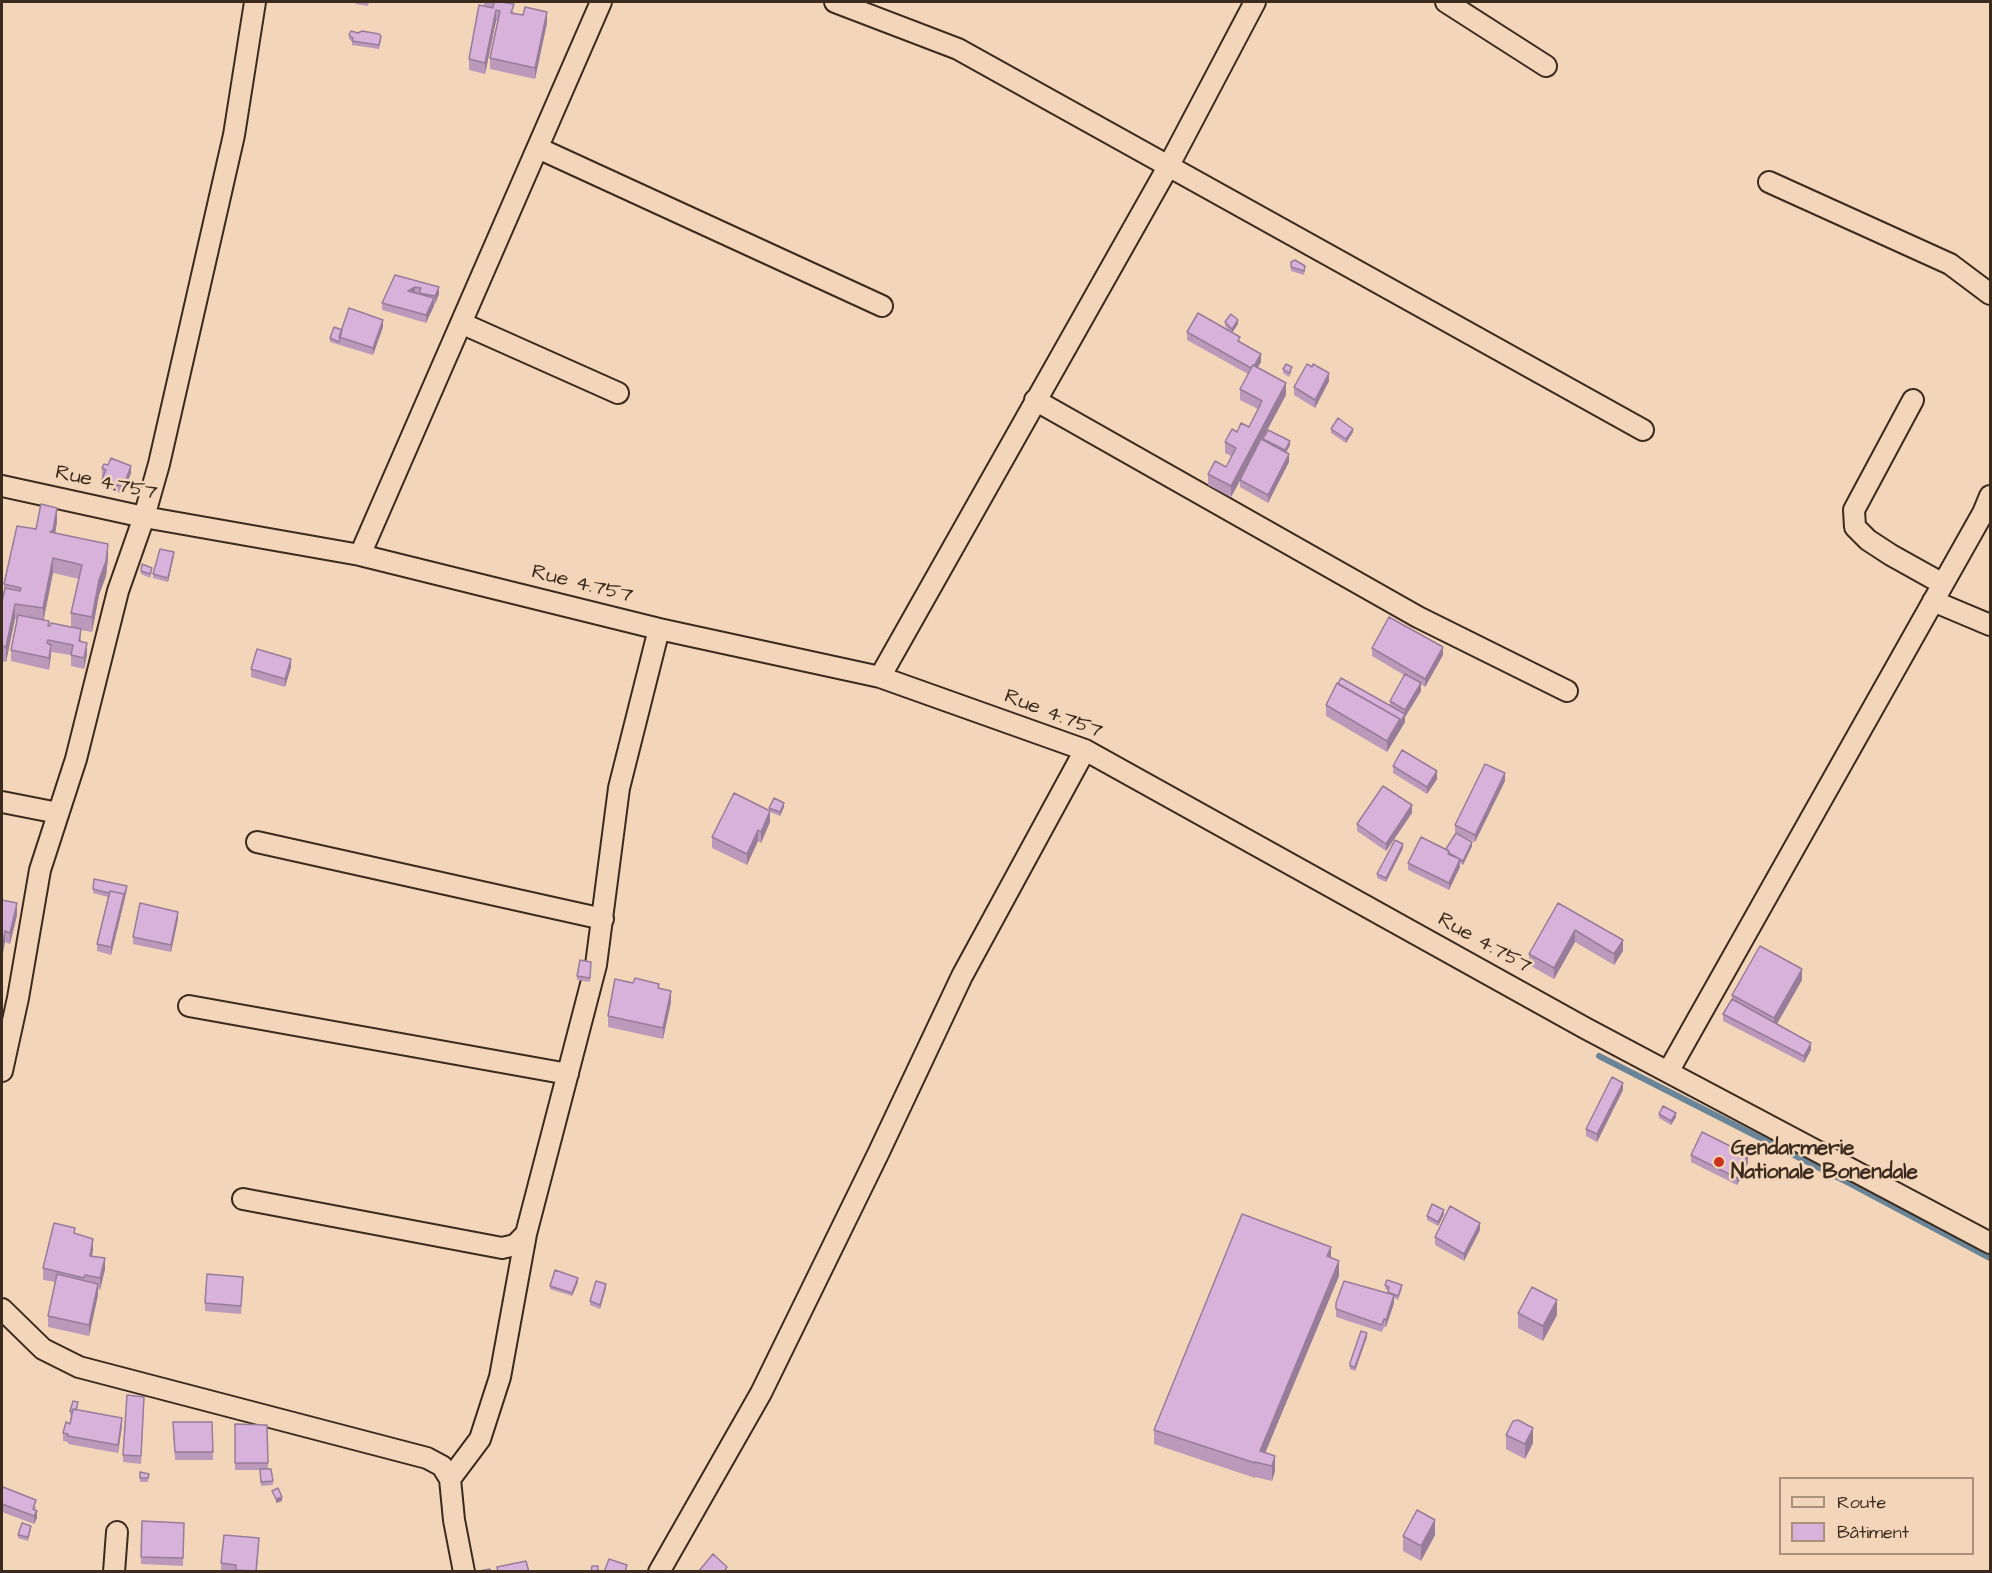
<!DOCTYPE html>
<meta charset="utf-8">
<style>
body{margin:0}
#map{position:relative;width:1992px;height:1573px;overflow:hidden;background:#f3d6b9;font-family:"Architects Daughter",sans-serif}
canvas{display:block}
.frame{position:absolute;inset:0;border:3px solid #3b2a1e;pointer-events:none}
.legend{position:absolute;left:1779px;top:1477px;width:195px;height:78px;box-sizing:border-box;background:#f3d6b9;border:2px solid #a9917b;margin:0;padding:8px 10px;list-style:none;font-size:18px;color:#3b2a1e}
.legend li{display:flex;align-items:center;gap:12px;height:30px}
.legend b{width:30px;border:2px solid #a9917b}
</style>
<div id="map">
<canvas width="1992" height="1573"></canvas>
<div class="frame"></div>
<ul class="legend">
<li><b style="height:8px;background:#f3d6b9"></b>Route</li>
<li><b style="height:16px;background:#d8b2da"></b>Bâtiment</li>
</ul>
</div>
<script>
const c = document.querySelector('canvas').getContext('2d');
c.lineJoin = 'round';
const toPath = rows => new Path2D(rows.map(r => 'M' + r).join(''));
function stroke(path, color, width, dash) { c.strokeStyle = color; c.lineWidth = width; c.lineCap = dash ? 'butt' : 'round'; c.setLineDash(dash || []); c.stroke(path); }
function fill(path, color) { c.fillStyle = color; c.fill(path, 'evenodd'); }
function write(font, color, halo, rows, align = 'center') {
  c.font = font + ' "Architects Daughter",sans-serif'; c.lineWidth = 5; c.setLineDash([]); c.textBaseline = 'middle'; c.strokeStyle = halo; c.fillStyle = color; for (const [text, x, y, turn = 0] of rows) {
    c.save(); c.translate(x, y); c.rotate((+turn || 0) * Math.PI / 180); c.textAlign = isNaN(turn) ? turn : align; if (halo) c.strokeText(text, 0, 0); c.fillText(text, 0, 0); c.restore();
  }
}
const stream = toPath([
 [1599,1056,1849,1183,1990,1258]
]);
const minor = toPath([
 [835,2,958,49,1643,430],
 [1446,2,1546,66],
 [538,148,882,306],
 [1769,182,1950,264,1990,294],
 [461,323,618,393],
 [1035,400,1418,617,1567,691],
 [1913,400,1854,510,1855,527,1868,540,1891,555,1943,584],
 [2,486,144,517,360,555,659,629,880,677,1085,750,1585,1028,1990,1243],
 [360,555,601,2],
 [1933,601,1990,625],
 [880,677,1168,167,1255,2],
 [2,802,58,813],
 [257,842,603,919],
 [189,1006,568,1074],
 [2,1071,18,998,40,870,76,759,118,591,144,517,159,464,234,135,255,2],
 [1668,1072,1983,513,1990,496],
 [243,1199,502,1248,515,1245,526,1234,596,965,619,788,659,629],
 [2,1309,43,1349,79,1367,427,1458,442,1466,450,1479,454,1520,464,1572],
 [450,1479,480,1439,500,1377,526,1234],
 [114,1572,117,1532],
 [659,1572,761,1393,878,1154,962,976,1085,750]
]);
const wall = toPath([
 [356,2,369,2,368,6,356,4],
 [484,2,507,2,506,3,514,13,547,23,535,79,490,69,490,58,498,22,496,21,485,74,469,70,469,59,484,6],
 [358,33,381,40,379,49,352,45,352,41,349,39,349,35],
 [1291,262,1305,270,1304,275,1291,271],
 [395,275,439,294,426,323,382,310,382,303],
 [1225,322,1238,324,1232,332,1240,343,1261,362,1257,368,1286,395,1262,440,1263,440,1263,439,1290,445,1286,453,1289,462,1268,503,1240,487,1240,481,1231,497,1208,485,1208,474,1226,467,1231,456,1225,453,1225,442,1237,432,1249,427,1258,409,1240,400,1240,389,1248,374,1187,340,1187,332,1231,332,1225,326],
 [383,327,373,355,330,342,330,338,342,330],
 [1312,367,1329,381,1315,408,1294,395,1294,387],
 [1283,369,1292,371,1289,377,1283,373],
 [1331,429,1353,432,1346,443,1331,433],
 [108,465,131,473,123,494,102,486,102,479,103,476,102,476,102,468],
 [57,522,55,533,108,559,106,576,99,595,92,632,81,630,81,641,87,654,84,669,71,666,71,655,51,652,49,670,11,661,11,650,18,619,15,619,6,662,2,661,2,602,4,590,4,584,36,529],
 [53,573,79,579,71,613,71,627,49,626,43,620],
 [174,555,168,582,153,578,153,574],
 [141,571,152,572,150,578,141,574],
 [1372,648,1443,655,1425,687,1421,684,1421,691,1405,717,1405,722,1387,752,1326,716,1326,705,1390,705,1390,701,1404,675,1372,656],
 [291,667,285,687,251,677,251,669],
 [1393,766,1437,779,1427,794,1393,773],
 [1505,781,1475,842,1455,832,1455,825],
 [784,807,780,816,770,812,770,822,761,843,758,841,747,865,712,848,712,837,769,810,769,808],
 [1412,813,1386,851,1357,831,1357,824],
 [1472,846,1463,865,1460,863,1460,867,1449,890,1408,870,1408,863,1446,849],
 [1403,848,1386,882,1377,878,1377,874],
 [93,889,127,890,111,955,97,951,97,944,108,897,93,893],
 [2,900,17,915,10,944,5,942,2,958],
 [1558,903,1623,951,1614,965,1575,942,1554,979,1529,965,1529,954],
 [178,919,171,952,133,944,133,937],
 [591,962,590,982,577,980,577,976],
 [1802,980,1777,1024,1811,1050,1804,1063,1723,1021,1723,1014,1732,999,1732,995],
 [659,988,671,1002,663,1039,608,1027,608,1016],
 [1623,1090,1597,1142,1586,1136,1586,1129],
 [1659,1114,1676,1117,1671,1125,1659,1118],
 [1691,1155,1748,1163,1737,1185,1691,1162],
 [1444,1214,1438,1226,1427,1220,1427,1216],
 [1480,1230,1464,1261,1435,1245,1435,1237],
 [75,1233,93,1250,92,1256,105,1269,100,1290,98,1289,98,1295,89,1336,48,1327,48,1316,56,1282,43,1280,43,1268],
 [1331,1258,1339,1276,1265,1453,1275,1471,1272,1481,1255,1477,1255,1478,1154,1444,1154,1430],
 [578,1282,572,1296,550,1289,550,1286],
 [243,1284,241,1314,205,1311,205,1303],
 [1385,1285,1402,1289,1398,1300,1394,1298,1394,1303,1386,1327,1384,1327,1382,1332,1336,1317,1336,1303,1388,1293,1388,1290,1385,1289],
 [606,1288,600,1309,590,1305,590,1301],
 [1518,1313,1557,1315,1543,1341,1518,1328],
 [1367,1337,1355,1371,1350,1369,1350,1363],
 [144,1404,141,1464,123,1462,123,1455],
 [78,1406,77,1410,122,1426,118,1453,68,1444,68,1442,63,1441,63,1433,70,1424,72,1415,70,1415,70,1411],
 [212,1422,213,1460,175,1460,173,1429],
 [235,1424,267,1425,268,1469,273,1481,273,1485,261,1486,260,1470,235,1470],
 [1506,1435,1533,1443,1525,1459,1506,1449],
 [140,1472,149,1474,148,1482,140,1482],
 [2,1490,36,1507,35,1510,37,1518,34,1524,2,1512],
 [142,1521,184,1523,183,1566,141,1564],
 [31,1530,28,1541,18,1538,18,1535],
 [1435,1535,1421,1561,1403,1551,1403,1536],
 [259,1545,257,1572,232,1572,221,1570,221,1563]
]);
const shadedWall = toPath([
 [496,10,496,21,485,74,485,63],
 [547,12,547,23,535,79,535,68],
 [415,287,415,294,408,291],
 [439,287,439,294,435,304,435,296],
 [434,298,434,306,426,323,426,315],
 [383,320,383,327,373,355,373,348],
 [1238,320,1238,324,1232,333,1232,329],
 [1261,354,1261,362,1253,376,1253,369],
 [1329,373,1329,381,1315,408,1315,400],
 [1286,383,1286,395,1231,497,1231,486],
 [1353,429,1353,432,1346,443,1346,439],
 [1290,441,1290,445,1285,454,1285,450],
 [1289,454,1289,462,1268,503,1268,495],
 [131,466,131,473,123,494,123,487],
 [57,508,57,522,53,545,50,532],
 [108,544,108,559,106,576,99,595,92,632,92,617,99,580],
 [174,552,174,555,168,582,168,578],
 [53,558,53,573,43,623,43,608],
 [15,604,15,619,6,662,6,647],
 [87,643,87,654,84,669,84,658],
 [51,645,51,656,49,670,49,658],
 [1443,647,1443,655,1425,687,1425,679],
 [291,659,291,667,285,687,285,679],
 [1421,683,1421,691,1405,717,1405,710],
 [1405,714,1405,722,1387,752,1387,741,1400,719],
 [1437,771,1437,779,1427,794,1427,787],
 [1505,773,1505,781,1475,842,1475,835],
 [784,803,784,807,780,816,780,812],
 [1412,805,1412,813,1386,851,1386,844],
 [770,811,770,822,761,843,761,832],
 [758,830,758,841,747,865,747,854],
 [1472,842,1472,846,1463,865,1463,861],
 [1403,844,1403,848,1386,882,1386,878],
 [1460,859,1460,867,1449,890,1449,883],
 [127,886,124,902,111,955,111,947],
 [17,903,17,915,10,944,10,933],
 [178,912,178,919,171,952,171,945],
 [1575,930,1575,942,1554,979,1554,968],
 [5,931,5,942,2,958,2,947],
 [1623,940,1623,951,1614,965,1614,954],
 [1802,969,1802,980,1774,1029,1774,1018],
 [671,991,671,1002,663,1039,663,1028],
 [1811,1043,1811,1050,1804,1063,1804,1056],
 [1623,1083,1623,1090,1597,1142,1597,1134],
 [1676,1113,1676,1117,1671,1125,1671,1121],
 [1748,1155,1748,1163,1737,1185,1737,1178],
 [1444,1210,1444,1214,1438,1226,1438,1222],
 [1480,1223,1480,1230,1464,1261,1464,1254],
 [93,1239,93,1250,90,1267,90,1256],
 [1331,1247,1331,1262,1327,1256],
 [105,1258,105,1269,100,1290,100,1278],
 [1339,1261,1339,1276,1261,1463,1260,1451],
 [578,1278,578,1282,572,1296,572,1293],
 [98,1284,98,1295,89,1336,89,1325],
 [606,1284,606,1288,600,1309,600,1305],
 [1394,1295,1394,1303,1386,1327,1386,1320],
 [1557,1300,1557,1315,1543,1341,1543,1326],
 [1367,1333,1367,1337,1355,1371,1355,1367],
 [122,1418,122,1426,118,1453,118,1445],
 [1533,1428,1533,1443,1525,1459,1525,1444],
 [1275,1456,1275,1471,1272,1481,1272,1466],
 [282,1497,282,1501,276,1503,276,1499],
 [37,1511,37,1518,34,1524,34,1516],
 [1435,1520,1435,1535,1421,1561,1421,1546]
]);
const building = toPath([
 [494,2,501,2,514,4,511,13,523,15,525,7,547,12,535,68,490,58,500,11,496,10,485,63,469,59,479,5,493,8,494,2],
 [351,31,358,33,362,31,379,34,381,36,379,45,352,41,353,38,349,35,351,31],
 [1295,260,1305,266,1304,271,1291,267,1291,262,1295,260],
 [395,275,439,287,435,296,419,293,421,288,415,287,408,291,434,298,426,315,382,303,395,275],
 [349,308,383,320,373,348,339,337,349,308],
 [1198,313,1240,337,1238,341,1261,354,1254,366,1253,365,1251,368,1187,332,1198,313],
 [1231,314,1238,320,1232,329,1225,322,1231,314],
 [334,327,342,330,339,342,330,338,334,327],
 [1286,364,1292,367,1289,373,1283,369,1286,364],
 [1307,364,1312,367,1313,364,1329,373,1315,400,1294,387,1307,364],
 [1253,365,1286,383,1231,486,1208,474,1215,461,1226,467,1236,448,1225,442,1232,429,1237,432,1241,423,1249,427,1262,401,1240,389,1253,365],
 [1338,418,1353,429,1346,439,1331,429,1338,418],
 [1268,430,1290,441,1285,450,1263,439,1268,430],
 [1261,439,1289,454,1268,495,1240,480,1261,439],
 [111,458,131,466,123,487,102,479,106,470,102,468,104,464,108,465,111,458],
 [41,504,57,508,53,530,50,532,108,544,106,561,99,580,92,617,71,613,82,565,53,558,43,608,15,604,6,647,2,646,2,602,5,588,20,591,21,588,4,584,17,526,36,529,41,504],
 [160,549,174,552,168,578,153,574,160,549],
 [142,564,152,568,150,574,141,571,142,564],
 [18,615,49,621,48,626,50,626,51,623,81,629,79,641,87,643,84,658,71,655,73,645,48,640,47,643,51,645,49,658,11,650,18,615],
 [1389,617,1443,647,1425,679,1372,648,1389,617],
 [257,649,291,659,285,679,251,669,257,649],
 [1405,674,1421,683,1405,710,1390,701,1405,674],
 [1341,678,1405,714,1400,723,1400,719,1338,684,1341,678],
 [1337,683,1400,719,1387,741,1326,705,1337,683],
 [1402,750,1437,771,1427,787,1393,766,1402,750],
 [1485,764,1505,773,1475,835,1455,825,1485,764],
 [1383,786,1412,805,1386,844,1357,824,1383,786],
 [734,793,770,811,761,832,758,830,747,854,712,837,734,793],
 [774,798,784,803,780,812,769,808,774,798],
 [1456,833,1472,842,1463,861,1449,853,1449,851,1446,849,1456,833],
 [1421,837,1449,851,1448,854,1460,859,1449,883,1408,863,1421,837],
 [1395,840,1403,844,1386,878,1377,874,1395,840],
 [94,879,127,886,124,896,124,894,110,891,109,893,93,889,94,879],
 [110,891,124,894,111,947,97,944,110,891],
 [2,900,17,903,10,933,5,931,2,947,2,900],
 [140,903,178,912,171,945,133,937,140,903],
 [1558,903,1623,940,1614,954,1575,930,1554,968,1529,954,1558,903],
 [1760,946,1802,969,1774,1018,1732,995,1760,946],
 [580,960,591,962,590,978,577,976,580,960],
 [635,978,659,984,658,988,671,991,663,1028,608,1016,615,979,633,983,635,978],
 [1732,999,1811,1043,1804,1056,1723,1014,1732,999],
 [1612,1077,1623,1083,1597,1134,1586,1129,1612,1077],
 [1663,1106,1676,1113,1671,1121,1659,1114,1663,1106],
 [1702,1132,1748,1155,1737,1178,1691,1155,1702,1132],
 [1432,1204,1444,1210,1438,1222,1427,1216,1432,1204],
 [1450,1206,1480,1223,1464,1254,1435,1237,1450,1206],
 [1242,1214,1331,1247,1327,1256,1339,1261,1260,1451,1275,1456,1272,1466,1255,1462,1255,1463,1154,1430,1242,1214],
 [54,1223,75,1228,74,1233,93,1239,90,1256,105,1258,100,1278,85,1275,84,1278,43,1268,54,1223],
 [555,1270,578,1278,572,1293,550,1286,555,1270],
 [57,1274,98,1284,89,1325,48,1316,57,1274],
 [207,1274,243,1277,241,1306,205,1303,207,1274],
 [1387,1280,1402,1285,1398,1296,1388,1292,1389,1287,1385,1285,1387,1280],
 [596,1281,606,1284,600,1305,590,1301,596,1281],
 [1344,1281,1394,1295,1386,1320,1384,1319,1382,1325,1336,1309,1336,1303,1344,1281],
 [1532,1287,1557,1300,1543,1326,1518,1313,1532,1287],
 [1361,1331,1367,1333,1355,1367,1350,1366,1350,1363,1361,1331],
 [127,1395,144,1397,141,1456,123,1455,127,1395],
 [73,1401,78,1402,76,1410,73,1409,72,1412,70,1411,73,1401],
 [73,1409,122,1418,118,1445,68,1436,68,1434,63,1433,66,1422,70,1424,73,1409],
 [1518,1420,1533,1428,1525,1444,1506,1435,1513,1421,1518,1420],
 [173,1422,212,1422,213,1452,175,1452,173,1422],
 [235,1424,267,1425,268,1463,235,1463,235,1424],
 [260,1469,271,1469,273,1481,261,1482,260,1469],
 [140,1472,149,1474,148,1478,140,1478,140,1472],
 [3,1487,36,1500,33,1509,37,1511,34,1516,2,1504,2,1490,3,1487],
 [278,1488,282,1497,276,1499,272,1491,278,1488],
 [1417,1510,1435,1520,1421,1546,1403,1536,1417,1510],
 [142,1521,184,1523,183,1558,141,1557,142,1521],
 [22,1523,31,1526,28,1537,18,1535,22,1523],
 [224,1535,259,1538,256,1571,236,1570,236,1565,221,1563,224,1535],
 [713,1554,727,1567,724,1572,698,1572,713,1554],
 [609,1559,627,1565,625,1572,604,1572,609,1559],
 [526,1561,529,1572,498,1572,497,1567,526,1561],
 [592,1566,598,1566,598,1572,591,1572,592,1566],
 [490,1569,491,1572,479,1572,479,1571,490,1569]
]);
const markers = [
 [1719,1162,6,"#c8321e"]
];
const streetNames = [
 ["Rue 4.757",106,484,12],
 ["Rue 4.757",582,585,14],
 ["Rue 4.757",1053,715,21],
 ["Rue 4.757",1484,944,29]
];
const poiNames = [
 ["Gendarmerie",1731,1150],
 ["Nationale Bonendale",1731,1174]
];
stroke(stream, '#698597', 6);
stroke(minor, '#3b2a1e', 24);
stroke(minor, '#f3d6b9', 20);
fill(wall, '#ba99bb');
fill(shadedWall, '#977d99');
fill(building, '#d8b2da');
stroke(building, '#977d99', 1.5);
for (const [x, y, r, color] of markers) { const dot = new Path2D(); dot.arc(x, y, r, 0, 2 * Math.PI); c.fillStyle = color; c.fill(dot); stroke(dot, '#f3d6b9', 2); }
write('21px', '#3b2a1e', '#f3d6b9', streetNames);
write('bold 21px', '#3b2a1e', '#f3d6b9', poiNames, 'left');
</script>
